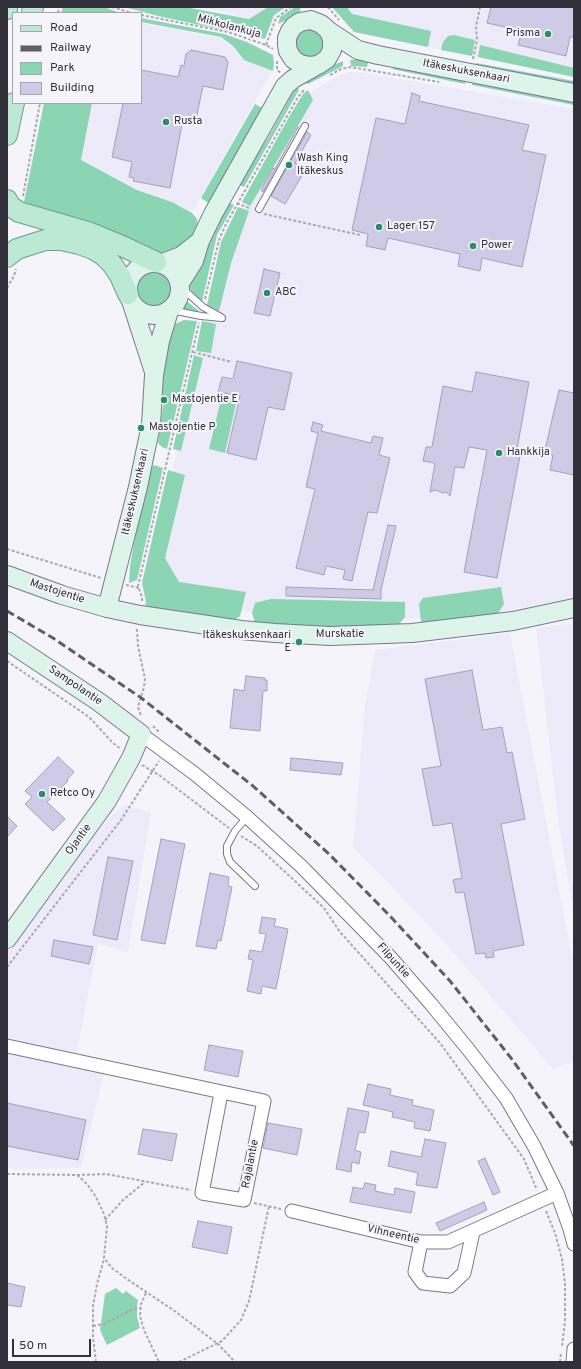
<!DOCTYPE html>
<meta charset="utf-8">
<style>
body{margin:0}
#map{position:relative;width:581px;height:1369px;overflow:hidden;background:#f5f4fa;font-family:Overpass,sans-serif}
canvas{display:block}
.frame{position:absolute;inset:0;border:8px solid #31303b;pointer-events:none}
.legend{position:absolute;left:12px;top:12px;width:130px;height:92px;box-sizing:border-box;background:#f5f4fa;border:1px solid #a7a6ae;margin:0;padding:5px 7px;list-style:none;font-size:12px;color:#31303b}
.legend li{display:flex;align-items:center;gap:8px;height:20px}
.legend b{width:20px;border:1px solid #a7a6ae}
.scale{position:absolute;left:12px;top:1339px;width:79px;height:18px;box-sizing:border-box;border:2px solid #31303b;border-top:0;padding-left:5px;font-size:12px;line-height:14px;white-space:nowrap;color:#31303b;-webkit-text-stroke:3px #f5f4fa;paint-order:stroke}
</style>
<div id="map">
<canvas width="581" height="1369"></canvas>
<div class="frame"></div>
<ul class="legend">
<li><b style="height:5px;background:#bce9d4"></b>Road</li>
<li><b style="height:5px;background:#5f5e68"></b>Railway</li>
<li><b style="height:11px;background:#8bd5b3"></b>Park</li>
<li><b style="height:11px;background:#cfcbe7"></b>Building</li>
</ul>
<div class="scale">50 m</div>
</div>
<script>
const c = document.querySelector('canvas').getContext('2d');
c.lineJoin = 'round';
function fill(path, color) { c.fillStyle = color; c.fill(path, 'evenodd'); }
const toPath = rows => new Path2D(rows.map(r => 'M' + r).join(''));
function stroke(path, color, width, dash) { c.strokeStyle = color; c.lineWidth = width; c.lineCap = dash ? 'butt' : 'round'; c.setLineDash(dash || []); c.stroke(path); }
function write(font, color, halo, rows, align = 'center') {
  c.font = font + ' Overpass,sans-serif'; c.lineWidth = 4; c.setLineDash([]); c.textBaseline = 'middle'; c.strokeStyle = halo; c.fillStyle = color; for (const [text, x, y, turn = 0] of rows) {
    c.save(); c.translate(x, y); c.rotate((+turn || 0) * Math.PI / 180); c.textAlign = isNaN(turn) ? turn : align; if (halo) c.strokeText(text, 0, 0); c.fillText(text, 0, 0); c.restore();
  }
}
const built = toPath([
 [200,7,266,7,250,18],
 [333,7,574,7,574,77,354,32],
 [141,23,220,38,232,47,243,60,272,71,192,212,171,201,137,189,81,160,92,103,141,103],
 [348,72,359,72,574,109,574,598,492,613,328,624,170,600,150,570,217,276,229,231,311,92,339,75],
 [574,623,574,917,558,819,536,628],
 [510,633,574,967,574,1062,553,1069,441,938,353,847,365,705,375,650],
 [123,805,151,812,128,952,98,944,74,1067,104,1073,81,1168,14,1169,7,1167,7,953,90,838]
]);
const green = toPath([
 [63,7,104,7,120,13,61,13],
 [124,7,185,7,249,19,268,7,286,7,274,15,265,39,158,16],
 [295,7,301,7,299,14,278,24,280,17],
 [332,7,347,7,352,14,431,31,428,47,354,32],
 [141,18,224,34,247,42,273,55,274,63,273,71,244,60,233,46,221,37,141,22],
 [304,28,319,29,326,43,318,57,308,59,298,54,294,40],
 [454,35,475,40,472,56,441,50,443,42,448,36],
 [480,45,574,68,574,77,478,57],
 [369,59,367,67,351,66,350,60],
 [343,61,343,66,308,84,301,81,311,74],
 [476,63,574,81,574,88,475,69],
 [399,65,466,79,465,84,392,69],
 [473,80,574,100,574,105,472,85],
 [297,85,299,90,244,187,237,184,268,138],
 [308,90,313,100,286,146,250,206,242,202,289,117,303,94],
 [44,103,92,103,81,160,137,190,172,202,192,213,197,219,198,227,192,240,168,257,23,207],
 [255,104,266,110,210,204,201,198],
 [229,203,234,205,217,235,202,302,192,293,189,285,205,246],
 [238,207,249,211,231,263,219,311,207,305,221,242],
 '137 289a17 17 0 1 1 34 0a17 17 0 1 1-34 0Z',
 [184,299,198,310,198,312,180,309],
 [184,320,197,321,167,449,162,447,158,443,164,399,161,385,168,333,175,324],
 [202,321,216,324,211,353,196,351],
 [194,355,203,358,181,451,173,449],
 [222,395,237,399,225,453,209,449],
 [154,465,163,468,137,580,129,583,130,566,137,527,150,470],
 [168,470,185,475,165,558,179,582,246,592,240,616,231,623,144,609,146,602,142,583],
 [501,587,504,604,495,618,430,626,421,621,419,604,423,598],
 [271,599,405,602,405,617,397,627,318,629,255,623,252,613,255,603],
 [116,1288,123,1294,126,1291,138,1300,137,1305,137,1317,140,1328,107,1345,100,1330,105,1294]
]);
const building = toPath([
 [491,7,574,7,574,37,570,37,566,56,518,45,522,31,487,23,491,7],
 [191,50,225,57,228,62,223,90,203,86,196,119,189,117,187,125,182,124,170,188,133,181,134,178,129,177,132,162,112,157,123,103,141,103,141,70,178,77,181,65,184,66,186,54,191,50],
 [412,93,420,96,419,101,529,125,522,150,546,155,522,267,482,258,480,271,458,266,460,254,388,238,385,250,366,246,368,234,352,230,376,118,405,124,412,93],
 [298,127,263,192,261,190,273,168,275,169,298,127],
 [307,132,311,135,295,163,306,169,285,204,271,196,307,132],
 [264,269,280,273,270,316,254,313,264,269],
 [237,361,292,373,284,410,268,407,256,460,227,453,240,396,218,392,222,377,233,379,237,361],
 [476,372,529,382,516,455,520,456,497,578,464,572,487,450,469,447,464,468,455,467,450,496,446,492,443,493,435,490,430,492,435,463,423,461,426,447,432,447,443,386,472,392,476,372],
 [559,390,574,393,574,475,550,470,553,455,544,454,559,390],
 [313,422,323,425,321,431,371,443,373,436,383,438,379,455,390,458,377,513,368,512,352,581,343,579,345,570,326,566,324,575,296,568,315,489,306,487,318,433,311,431,313,422],
 [388,525,396,526,381,590,381,599,286,596,286,587,373,590,388,525],
 [472,670,483,730,502,727,507,753,512,752,525,819,501,824,524,945,493,951,494,957,486,958,485,953,476,954,464,892,456,893,453,880,462,878,452,823,433,826,422,769,441,766,425,679,472,670],
 [246,676,265,678,264,680,267,680,267,691,263,691,260,731,230,728,234,689,244,691,246,676],
 [58,757,74,772,67,780,68,781,47,802,65,819,53,831,25,804,32,797,25,791,58,757],
 [291,758,343,763,341,775,290,770,291,758],
 [7,816,17,826,7,837,7,816],
 [161,839,185,844,165,944,141,940,161,839],
 [108,857,133,861,117,940,93,935,108,857],
 [210,873,229,877,228,886,232,887,221,941,218,940,216,949,196,946,210,873],
 [262,917,276,919,274,926,288,929,276,989,262,986,261,994,247,991,253,960,248,959,250,950,262,952,266,934,259,933,262,917],
 [54,940,93,947,89,964,51,956,54,940],
 [209,1045,243,1051,238,1077,204,1070,209,1045],
 [368,1084,391,1089,390,1095,413,1100,412,1105,434,1110,430,1131,414,1128,415,1122,392,1117,393,1112,363,1105,368,1084],
 [7,1103,86,1120,78,1160,7,1146,7,1103],
 [348,1108,369,1112,365,1133,359,1132,355,1150,361,1152,359,1164,352,1162,351,1172,336,1169,348,1108],
 [268,1123,302,1129,297,1155,263,1148,268,1123],
 [143,1129,177,1134,172,1161,138,1154,143,1129],
 [425,1139,446,1143,437,1188,416,1185,418,1173,388,1166,391,1151,421,1157,425,1139],
 [485,1158,500,1192,493,1195,478,1161,485,1158],
 [365,1183,376,1185,375,1191,394,1195,395,1188,415,1192,411,1213,350,1202,353,1187,363,1189,365,1183],
 [484,1202,487,1210,440,1231,436,1223,484,1202],
 [198,1221,232,1227,227,1254,192,1247,198,1221],
 [7,1283,25,1287,21,1307,7,1305,7,1283]
]);
const path = toPath([
 [112,7,132,13],
 [328,7,339,20],
 [58,13,59,7],
 [141,15,228,32,266,45,273,49],
 [266,45,276,18,291,7],
 [473,59,477,40,476,27,480,7],
 [277,61,277,70,281,73],
 [330,75,341,69,350,67,439,82],
 [23,196,40,103],
 [237,203,251,209],
 [264,214,360,235],
 [7,288,14,276,16,269],
 [205,299,219,240,226,224,298,97,304,90],
 [193,352,232,362],
 [7,549,101,578],
 [126,585,139,588],
 [142,601,142,597,138,586,199,323],
 [137,629,138,646,145,679,144,687,138,707,141,716],
 [7,661,89,717,113,743,121,749],
 [153,726,160,733],
 [142,765,159,775,229,828],
 [241,836,257,846,324,908,340,932,440,1043,524,1159,537,1190],
 [7,967,121,820,159,761],
 [7,1174,77,1175,87,1184,96,1197,104,1214,107,1226,104,1258,112,1268,124,1277,176,1312,218,1344,235,1362],
 [77,1175,106,1174,191,1190],
 [254,1203,281,1209],
 [546,1211,555,1233,562,1259,565,1283,565,1320,562,1347],
 [105,1220,123,1200,145,1182],
 [146,1293,141,1304,140,1316,144,1330,159,1362],
 [93,1326,104,1324,133,1309,141,1308],
 [96,1362,93,1337,93,1306,97,1284,104,1259],
 [179,1362,222,1341,241,1320,249,1301,269,1206],
 [560,1362,561,1352]
]);
const lane = toPath([
 [259,209,305,126],
 [181,287,203,307,221,317],
 [171,310,201,316,222,318],
 [247,817,235,831,227,846,227,854,230,862,255,886]
]);
const street = toPath([
 [141,734,195,774,247,817,301,866,349,915,391,958,431,1004,468,1049,506,1098,534,1146,557,1193,570,1229,574,1244],
 [7,1046,264,1101,244,1200,202,1193,221,1093],
 [292,1211,421,1242,448,1242,557,1193],
 [421,1242,415,1272,423,1283,450,1286,464,1273,473,1232],
 [573,1362,574,1349]
]);
const secondary = toPath([
 [329,31,358,50,378,55,574,93],
 '128 289a26 26 0 1 1 52 0a26 26 0 1 1-52 0Z',
 [163,263,181,256,200,241],
 [180,283,194,261,200,241,213,214,285,86,293,79,318,65,327,59,332,50,332,40,329,31,321,24,311,20,300,22,294,26,290,31,287,38,287,45,288,51,293,59,300,64,309,66,318,65],
 [132,304,154,372],
 [7,575,62,595,107,608,140,615,241,630,275,633,330,636,412,633,513,621,574,608],
 [107,608,138,487,145,453,151,425,154,375,160,341,169,311],
 [7,641,99,702,141,734,131,758,107,801,7,939]
]);
const primary = toPath([
 [7,9,7,7],
 [32,13,33,7],
 [7,135,14,103],
 [7,200,10,206,19,212,88,232,122,246,156,262],
 [7,257,17,249,45,240,61,240,79,244,93,249,103,255,112,264,120,276,128,294]
]);
const rail = toPath([
 [7,611,53,638,140,697,253,786,329,854,390,916,450,981,511,1058,574,1146]
]);
const markers = [
 [548,34,4,"#2b8e68"],
 [166,122,4,"#2b8e68"],
 [289,165,4,"#2b8e68"],
 [379,227,4,"#2b8e68"],
 [473,246,4,"#2b8e68"],
 [267,293,4,"#2b8e68"],
 [164,400,4,"#2b8e68"],
 [141,428,4,"#2b8e68"],
 [499,453,4,"#2b8e68"],
 [299,642,4,"#2b8e68"],
 [42,794,4,"#2b8e68"]
];
const streetNames = [
 ["Mikkolankuja",229,27,15],
 ["Itäkeskuksenkaari",466,72,11],
 ["Itäkeskuksenkaari",136,492,-77],
 ["Mastojentie",57,592,18],
 ["Murskatie",340,635],
 ["Sampolantie",75,686,34],
 ["Ojantie",79,840,-54],
 ["Filpuntie",393,961,48],
 ["Rajalantie",251,1164,-79],
 ["Vihneentie",393,1235,13]
];
const poiNames = [
 ["Prisma",540,34,"right"],
 ["Rusta",174,122],
 ["Wash King",297,159],
 ["Itäkeskus",297,172],
 ["Lager 157",387,227],
 ["Power",481,246],
 ["ABC",275,293],
 ["Mastojentie E",172,400],
 ["Mastojentie P",149,428],
 ["Hankkija",507,453],
 ["Itäkeskuksenkaari",291,636,"right"],
 ["E",291,649,"right"],
 ["Retco Oy",50,794]
];
fill(built, '#edebfa');
fill(green, '#8bd5b3');
fill(building, '#cfcbe7');
stroke(building, '#a5a1bc', 1);
stroke(lane, '#7b7791', 8);
stroke(street, '#7b7791', 15);
stroke(secondary, '#7b7791', 20);
stroke(primary, '#6e9f8c', 22);
stroke(path, '#aaa9b1', 2, [3, 2]);
stroke(lane, '#fff', 6);
stroke(street, '#fff', 13);
stroke(secondary, '#ddf4ea', 18);
stroke(primary, '#bce9d4', 20);
stroke(rail, '#5f5e68', 3, [8, 4]);
for (const [x, y, r, color] of markers) { const dot = new Path2D(); dot.arc(x, y, r, 0, 2 * Math.PI); c.fillStyle = color; c.fill(dot); stroke(dot, '#f5f4fa', 1.5); }
write('11px', '#31303b', '#f5f4fa', streetNames);
write('11px', '#31303b', '#f5f4fa', poiNames, 'left');
</script>
